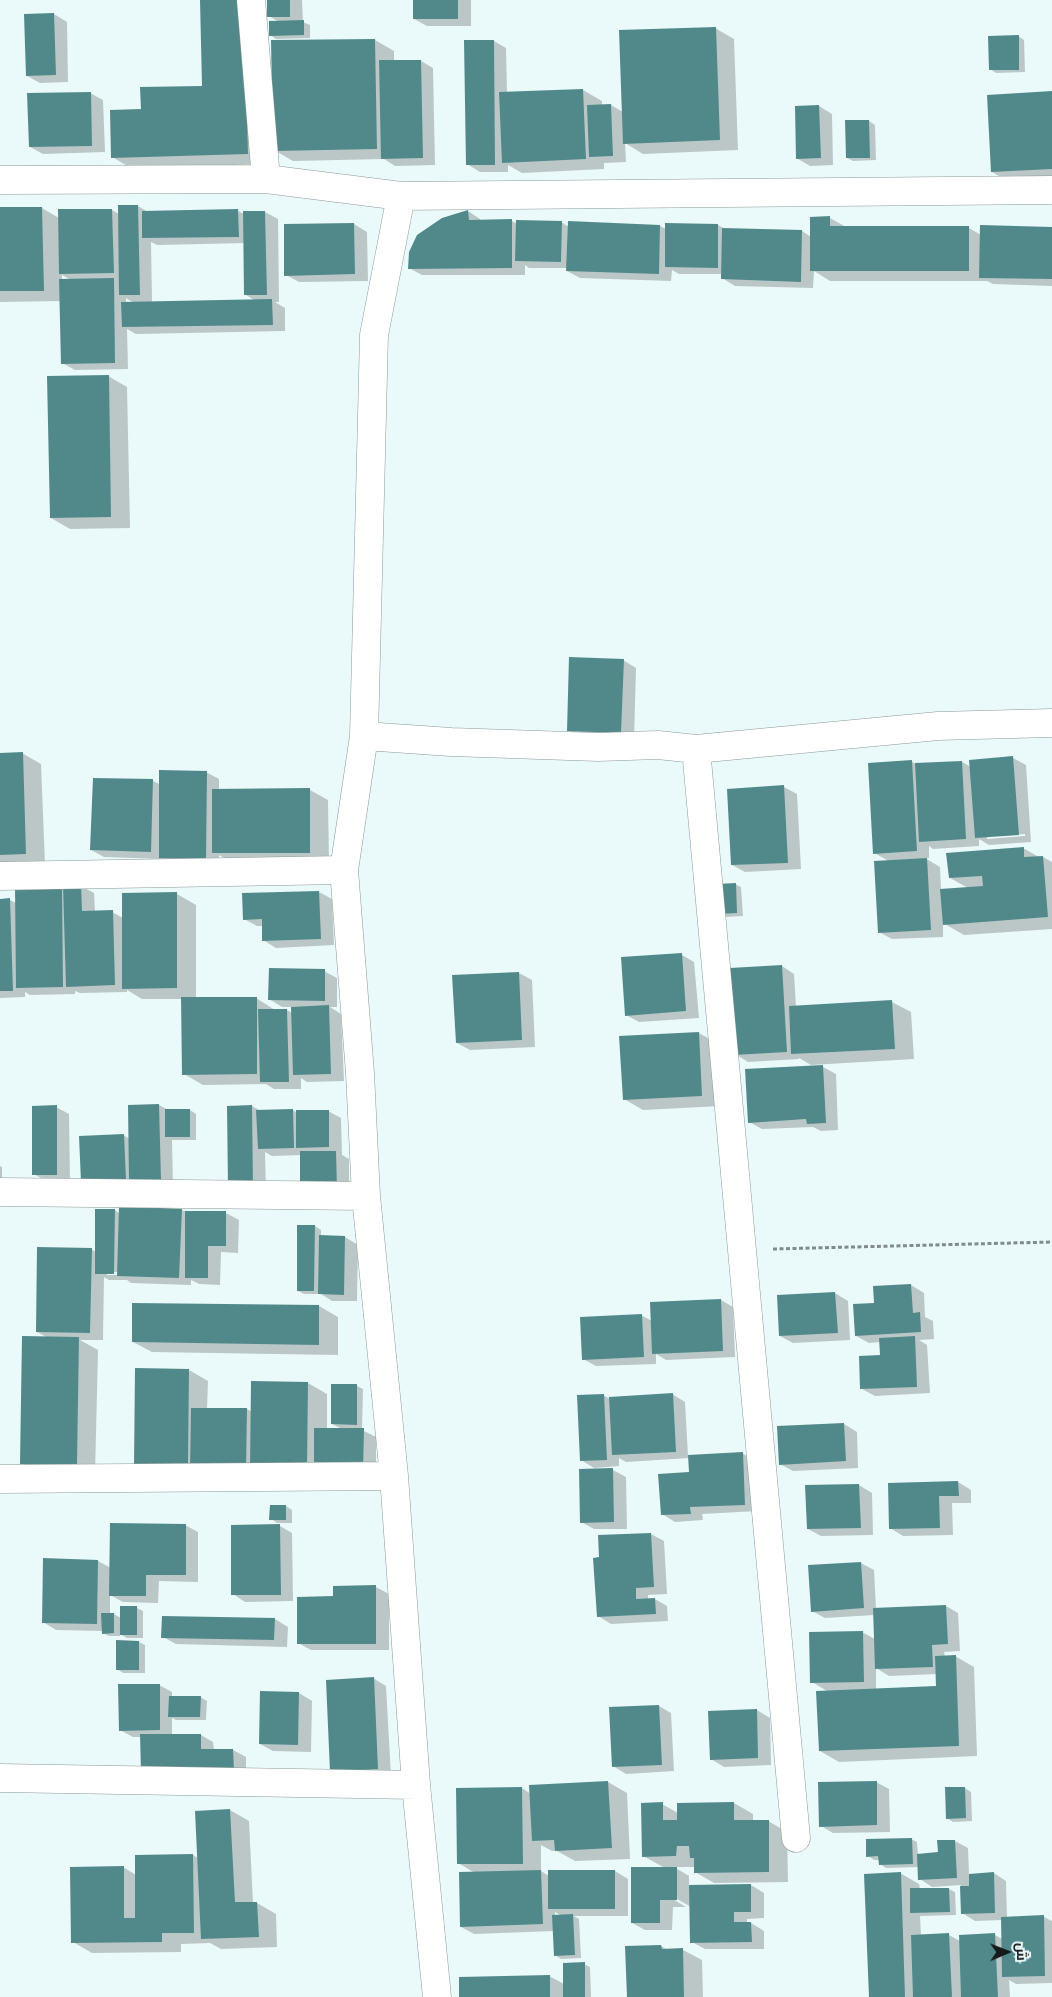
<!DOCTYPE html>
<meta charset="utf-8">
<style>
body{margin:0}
#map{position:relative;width:1052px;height:1997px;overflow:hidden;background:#eaf9f9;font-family:"Titillium Web",Cairo,sans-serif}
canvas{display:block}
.north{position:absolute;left:982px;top:1927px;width:50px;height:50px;-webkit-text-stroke:4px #eaf9f9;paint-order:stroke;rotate:89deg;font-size:14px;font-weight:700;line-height:20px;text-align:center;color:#141a1a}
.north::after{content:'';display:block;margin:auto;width:18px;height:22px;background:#141a1a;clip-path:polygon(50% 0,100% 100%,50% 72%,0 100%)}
</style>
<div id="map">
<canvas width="1052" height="1997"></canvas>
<div class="north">ش</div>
</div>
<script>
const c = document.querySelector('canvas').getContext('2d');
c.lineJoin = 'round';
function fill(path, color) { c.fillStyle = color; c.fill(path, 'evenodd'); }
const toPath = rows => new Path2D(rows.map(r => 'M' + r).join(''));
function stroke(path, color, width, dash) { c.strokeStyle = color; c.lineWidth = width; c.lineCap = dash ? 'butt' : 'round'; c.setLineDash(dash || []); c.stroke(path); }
const shadow = toPath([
 [201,0,267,164,131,168,112,157,142,111,204,87],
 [268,0,302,0,303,22,310,25,310,38,276,39,270,35,279,22,269,16],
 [414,0,471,0,471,26,427,26,414,19],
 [54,14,67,22,68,82,40,83,27,76],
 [715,28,734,39,738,150,643,154,625,143,626,162,604,163,604,169,522,173,508,165,508,172,480,172,467,164,494,41,506,48,507,93,583,90,602,101,602,105,611,105,623,112],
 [1018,36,1024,40,1025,72,996,73,990,69],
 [375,40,394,51,394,61,421,61,433,68,435,165,395,166,384,159,293,161,274,150],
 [1052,92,1052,180,1011,183,992,172],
 [90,93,103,100,105,152,43,154,30,147],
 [819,106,832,114,833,165,810,166,798,159,796,107],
 [869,121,875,125,876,160,853,161,847,158],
 [138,206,148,212,238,211,244,214,265,212,278,219,279,302,275,302,285,308,285,331,136,334,127,329,128,369,75,370,62,363,61,301,0,302,0,209,42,208,59,218,59,211,112,210,119,214],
 [151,242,157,245,245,243,246,295,256,301,152,302],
 [62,275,71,280,62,280],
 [126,298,134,303,126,303],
 [468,211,480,219,481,221,512,221,517,224,561,222,569,227,569,223,660,226,666,229,718,225,725,229,802,231,811,237,830,218,846,227,969,228,981,235,1052,228,1052,286,993,284,987,281,830,281,814,271,813,288,735,286,722,278,722,274,679,274,672,270,671,281,580,278,567,271,567,268,529,268,525,265,525,275,422,275,409,268],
 [354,224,367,232,368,281,299,282,286,275],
 [108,376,127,387,130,528,70,529,51,518],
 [623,660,636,668,634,739,581,738,568,730],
 [22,753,41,764,45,864,0,866,0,754],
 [1013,758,1026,765,1031,842,989,845,979,839,979,846,933,849,929,846,929,858,925,858,940,867,941,890,968,888,950,878,1023,848,1039,857,1043,857,1052,862,1052,929,964,935,943,923,943,937,892,939,879,932,889,861,874,853,912,762,916,764,962,762,971,767],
 [1025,834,1025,836,987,839,987,836],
 [206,772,219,779,219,790,310,790,328,800,329,863,233,863,219,855,219,865,173,865,162,859,104,857,91,850,153,781,161,785],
 [784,787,797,794,801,869,745,872,732,865],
 [735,884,741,887,743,916,726,917,720,913],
 [81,886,94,893,95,912,112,912,123,918,177,894,196,905,196,998,256,998,275,1010,287,1010,292,1013,292,1007,282,1007,269,999,324,971,337,978,337,1007,330,1007,341,1014,344,1081,307,1082,301,1078,301,1089,274,1089,266,1084,203,1085,184,1074,183,999,142,999,127,990,127,992,80,993,75,991,75,994,30,995,25,992,25,997,0,998,0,900,10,900,16,903,61,888,65,890],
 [319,892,332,899,334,945,276,948,263,940,263,926,257,926,244,919],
 [682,955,694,962,699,1018,639,1022,626,1015],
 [782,966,794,974,796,1007,892,1002,911,1012,914,1059,811,1065,799,1058,799,1059,748,1062,735,1054],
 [519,973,532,980,535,1047,470,1050,457,1043],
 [699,1033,718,1044,721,1106,643,1110,624,1099],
 [823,1067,836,1074,838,1130,821,1131,813,1127,762,1129,749,1122],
 [159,1105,168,1110,190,1110,196,1114,196,1140,172,1140,173,1187,95,1189,123,1135,130,1139],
 [252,1106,261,1111,293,1110,297,1113,328,1111,341,1118,342,1155,349,1159,349,1196,301,1155,272,1156,265,1152,266,1194,242,1194,228,1107],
 [56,1107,69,1114,70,1181,46,1181,34,1174],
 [0,1166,2,1167,2,1190,0,1190],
 [115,1210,120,1214,182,1210,186,1212,226,1213,239,1220,238,1253,221,1252,220,1285,199,1284,191,1280,191,1285,131,1283,127,1280,109,1280,104,1277,103,1340,80,1340,98,1350,95,1475,40,1474,21,1463,48,1338,37,1332,91,1249,96,1252],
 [107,1272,120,1272,120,1275,107,1275],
 [315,1226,321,1230,321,1237,345,1237,358,1245,357,1301,332,1301,321,1294,304,1294,298,1291],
 [911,1285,924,1293,925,1317,933,1321,934,1339,919,1340,927,1345,930,1393,875,1396,862,1389,881,1356,880,1342,869,1343,856,1336,875,1304],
 [835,1293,848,1301,850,1340,793,1343,780,1336],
 [721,1300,733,1307,735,1357,666,1360,656,1354,656,1364,596,1366,583,1359,641,1315,652,1321],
 [133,1304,319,1306,338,1317,338,1355,152,1352,133,1342],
 [189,1370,208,1381,207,1409,247,1409,252,1412,308,1383,327,1394,327,1429,342,1429,332,1424,357,1386,363,1389,362,1430,376,1437,376,1478,155,1477],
 [672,1394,685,1402,688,1456,742,1453,755,1461,758,1511,702,1514,703,1520,675,1522,662,1514,690,1474,689,1458,626,1462,619,1458,619,1466,594,1468,581,1460,603,1395,610,1399],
 [844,1424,857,1432,858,1468,793,1471,780,1464],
 [613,1470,626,1477,627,1529,594,1529,581,1522],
 [958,1482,971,1490,971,1503,952,1503,953,1535,903,1536,890,1528,890,1484],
 [859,1485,872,1493,873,1535,821,1536,808,1529,806,1487],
 [286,1506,292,1510,292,1523,277,1523,271,1519],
 [185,1525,198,1532,198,1582,159,1581,158,1603,123,1602,110,1595,110,1614,114,1614,121,1618,137,1608,143,1611,143,1638,127,1638,120,1634,120,1636,109,1636,103,1633,103,1631,56,1630,43,1622,98,1561,111,1568],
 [280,1526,292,1533,293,1601,245,1602,233,1594],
 [651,1534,664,1541,667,1594,648,1595,648,1599,655,1599,667,1606,668,1621,611,1624,598,1616,601,1558],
 [861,1563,874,1570,876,1609,946,1606,958,1613,960,1651,944,1652,945,1657,955,1656,974,1667,977,1756,839,1762,820,1751,827,1691,812,1682,862,1632,875,1639,874,1615,825,1618,812,1611],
 [876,1668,889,1676,937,1674,937,1687,876,1689],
 [334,1587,376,1587,389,1594,389,1650,311,1650,298,1643,334,1598],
 [275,1619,288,1627,287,1647,176,1644,163,1637],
 [139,1642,145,1645,145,1673,123,1673,117,1669],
 [373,1678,386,1686,391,1776,344,1779],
 [159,1685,172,1692,172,1697,200,1697,207,1701,206,1720,176,1720,172,1718,172,1735,201,1735,213,1742,214,1750,233,1750,246,1757,246,1777,141,1737,133,1737,120,1730],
 [261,1692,299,1693,312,1701,311,1752,273,1751,260,1744],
 [659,1706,671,1713,674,1771,626,1774,613,1766],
 [757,1710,770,1718,771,1765,724,1767,711,1759],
 [608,1782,627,1793,630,1859,575,1861,557,1851,552,1851,541,1845,541,1871,549,1876,615,1871,628,1879,628,1916,574,1916,579,1919,581,1958,561,1959,555,1955,554,1931,474,1934,461,1927,475,1873,458,1863,522,1788,531,1794],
 [555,1912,562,1916,555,1917],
 [876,1782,889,1789,890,1832,833,1833,821,1826],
 [965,1788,971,1792,972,1821,953,1822,947,1818,946,1789],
 [734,1803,753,1814,753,1821,768,1821,787,1832,788,1882,714,1883,695,1872,695,1867,674,1867,689,1876,689,1886,751,1885,764,1893,764,1918,747,1919,747,1924,751,1923,764,1931,764,1949,705,1949,692,1942,691,1907,672,1896,671,1898,686,1907,673,1907,672,1930,645,1930,632,1923,665,1868,643,1856,662,1804,678,1813],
 [230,1810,249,1821,253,1903,257,1903,276,1914,277,1947,221,1949,210,1943,181,1944,181,1952,92,1953,73,1942,123,1867,136,1875,193,1855,198,1858],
 [911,1839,917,1842,918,1855,939,1853,938,1842,955,1841,968,1848,969,1875,994,1873,1006,1881,1007,1918,1044,1917,1052,1921,1052,1983,1016,1984,1009,1980,1010,1997,870,1997,900,1873,919,1884,920,1889,949,1889,955,1892,956,1915,920,1916,921,1936,949,1935,960,1941,960,1936,995,1935,1002,1939,1002,1920,975,1921,962,1913,961,1885,932,1887,920,1879,919,1867,886,1868,880,1864,880,1860,874,1860,868,1856],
 [661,1946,668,1950,683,1950,702,1960,703,1997,628,1997],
 [584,1964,590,1967,591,1997,460,1997,549,1976,564,1984]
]);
const building = toPath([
 [200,0,244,0,248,154,111,158,110,110,141,109,140,87,202,86],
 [267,0,290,0,290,17,267,17],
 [413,0,458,0,458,19,413,19],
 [54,13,56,75,26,76,24,14],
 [304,20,304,35,269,36,269,21],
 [716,27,720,140,623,144,619,30],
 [1019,35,1019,70,989,70,988,36],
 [375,39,377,149,273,151,271,40],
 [464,40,494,40,495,165,466,165],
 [379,60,421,60,423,158,381,159],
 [583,89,586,159,502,163,499,92],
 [1052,91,1052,169,991,172,987,95],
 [91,92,92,146,29,147,27,93],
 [611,104,613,156,589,157,587,105],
 [819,105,821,158,796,159,795,106],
 [845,120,869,120,870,158,846,158],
 [118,205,138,205,140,295,119,295],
 [0,207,42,207,44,291,0,291],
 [58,209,112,209,114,273,59,274],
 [238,209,239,237,142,238,142,211],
 [468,210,469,220,512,219,512,268,408,269,409,252,417,235,442,218],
 [243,211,265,211,267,295,244,295],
 [830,216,830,226,969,226,969,271,810,271,810,217],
 [516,220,562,221,561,262,515,261],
 [568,221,660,225,659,274,566,271],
 [354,223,355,274,284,276,284,224],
 [665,223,718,224,718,268,665,267],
 [980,225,1052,227,1052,279,979,278],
 [722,228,802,230,801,282,721,279],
 [114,278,115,363,61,364,59,279],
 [272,299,273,325,122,327,121,302],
 [109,375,111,517,50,518,47,376],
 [569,657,624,659,621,733,567,731],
 [23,752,26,854,0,855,0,753],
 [1013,756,1019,835,975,838,969,760],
 [912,760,917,851,873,854,868,763],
 [962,761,966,839,919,842,915,763],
 [159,770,207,771,206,859,159,858],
 [93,778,153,779,151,852,90,850],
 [784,785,788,863,731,865,727,789],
 [310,788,310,853,212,853,212,789],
 [1024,847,1024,857,1043,856,1048,917,943,925,940,889,983,886,982,876,949,878,946,853],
 [927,858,931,930,878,933,874,861],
 [736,883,737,913,719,914,717,884],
 [81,884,82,911,113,910,115,985,66,987,63,885],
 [15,887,62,887,63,987,16,988],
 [319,891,321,939,262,941,262,919,243,920,242,893],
 [177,892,177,988,122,989,122,893],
 [10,898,13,991,0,991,0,899],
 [682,953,686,1011,625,1016,621,957],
 [782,965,787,1052,734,1055,730,968],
 [269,968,325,969,325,1001,268,1000],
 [519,972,522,1040,456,1043,452,975],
 [181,997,257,997,257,1074,182,1075],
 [892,1000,895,1049,791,1054,789,1006],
 [329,1005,331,1074,293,1075,291,1007],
 [258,1009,287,1009,289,1082,260,1082],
 [699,1032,702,1096,623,1100,619,1036],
 [823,1065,826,1123,807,1124,806,1119,748,1123,745,1069],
 [159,1104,161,1180,129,1181,128,1105],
 [57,1105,57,1175,32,1175,32,1106],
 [252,1105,253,1187,228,1187,227,1106],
 [165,1109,190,1109,190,1137,165,1137],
 [293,1109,294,1148,258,1149,256,1110],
 [296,1110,329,1110,329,1147,296,1148],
 [124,1134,126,1180,81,1182,79,1136],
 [300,1151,336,1151,337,1189,300,1190],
 [119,1206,182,1209,179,1278,117,1276],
 [95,1209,115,1209,114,1274,95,1274],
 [185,1211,226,1211,226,1246,208,1246,208,1278,185,1278],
 [297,1225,315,1225,314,1291,297,1291],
 [319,1235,345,1236,344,1295,318,1294],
 [37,1247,92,1248,90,1333,36,1332],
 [911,1284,913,1313,920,1312,921,1332,855,1336,853,1304,874,1303,873,1286],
 [835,1292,838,1333,779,1336,777,1295],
 [721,1299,723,1351,652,1354,650,1302],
 [132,1303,319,1305,319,1345,132,1342],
 [642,1314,644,1357,582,1360,580,1317],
 [22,1336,79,1337,77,1464,20,1464],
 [915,1336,917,1387,860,1389,859,1356,880,1355,879,1338],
 [135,1368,189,1369,188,1468,134,1467],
 [251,1381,308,1382,307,1468,250,1468],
 [331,1384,357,1384,357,1425,331,1424],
 [673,1393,676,1452,612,1455,609,1397],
 [604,1394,607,1460,580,1461,577,1395],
 [191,1408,247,1408,246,1471,190,1470],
 [844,1423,846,1461,779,1465,777,1426],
 [314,1428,364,1428,363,1471,314,1470],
 [743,1452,745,1505,690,1507,691,1514,661,1515,658,1474,689,1472,688,1455],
 [613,1468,614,1522,580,1523,579,1469],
 [958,1481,959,1496,939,1496,940,1528,889,1529,888,1483],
 [859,1484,861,1528,807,1529,805,1485],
 [270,1505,286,1505,286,1520,269,1520],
 [110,1523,186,1524,186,1575,146,1575,146,1596,109,1596],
 [280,1524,281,1595,231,1595,231,1525],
 [651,1533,654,1587,636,1588,636,1599,655,1598,656,1614,597,1617,593,1558,599,1557,598,1535],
 [43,1558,98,1560,97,1624,42,1623],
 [861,1562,864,1608,811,1612,808,1565],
 [376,1585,376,1644,297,1644,297,1597,333,1596,333,1586],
 [946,1605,948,1644,932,1645,933,1667,875,1669,873,1608],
 [120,1606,137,1606,137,1635,120,1635],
 [101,1613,114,1613,114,1633,102,1634],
 [162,1616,275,1618,274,1640,161,1638],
 [863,1631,864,1682,810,1683,809,1632],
 [116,1640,139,1641,139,1670,116,1670],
 [956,1655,959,1746,819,1751,816,1691,936,1686,935,1656],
 [374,1677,378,1769,330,1772,326,1680],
 [118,1684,160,1684,160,1730,119,1731],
 [260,1691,299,1692,298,1745,259,1744],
 [169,1696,201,1696,200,1717,168,1717],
 [659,1705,662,1765,612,1767,609,1707],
 [757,1709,758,1758,710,1760,708,1711],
 [140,1734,201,1734,201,1749,233,1749,234,1770,141,1772],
 [608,1781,612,1848,555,1851,554,1840,532,1841,529,1785],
 [877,1781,877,1825,819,1827,818,1782],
 [522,1787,523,1864,457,1864,456,1788],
 [945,1787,965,1787,966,1818,946,1819],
 [663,1802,663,1820,677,1820,677,1803,734,1802,734,1820,769,1820,769,1872,694,1873,694,1858,690,1858,689,1846,677,1846,676,1856,642,1857,641,1803],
 [230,1809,235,1902,257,1902,259,1937,201,1939,195,1811],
 [912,1838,913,1864,879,1865,878,1856,866,1857,866,1839],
 [937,1840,955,1840,957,1878,918,1880,917,1854,938,1852],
 [193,1854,194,1933,162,1933,162,1942,71,1943,70,1867,124,1866,124,1918,135,1918,135,1855],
 [631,1867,677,1867,677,1900,660,1900,660,1923,631,1923],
 [541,1870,543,1924,460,1927,459,1872],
 [548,1870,615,1870,615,1909,548,1909],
 [901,1872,905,1997,869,1997,864,1874],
 [994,1872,995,1913,961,1914,960,1886,969,1886,969,1874],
 [751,1884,751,1912,734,1912,734,1922,751,1922,752,1942,690,1943,689,1885],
 [910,1888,949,1888,950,1912,910,1913],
 [573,1914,575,1955,554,1956,552,1915],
 [1044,1915,1045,1976,1002,1977,1001,1917],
 [949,1933,952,1997,913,1997,911,1935],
 [995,1933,998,1997,961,1997,959,1935],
 [661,1945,662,1949,683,1948,684,1997,627,1997,625,1946],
 [585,1962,585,1997,563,1997,563,1963],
 [550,1975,550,1997,459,1997,459,1977]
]);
const path = toPath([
 [773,1249,1052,1242]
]);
const minor = toPath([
 [251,0,266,179],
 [0,180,266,179,401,196,1052,190],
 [401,196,374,335,364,736,344,870,360,1073,366,1196,394,1476,416,1785,437,1997],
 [364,736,451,742,598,747,658,745,696,749,938,726,1052,723],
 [696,749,796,1838],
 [0,876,344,870],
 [0,1192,366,1196],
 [0,1479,394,1476],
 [0,1778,416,1785]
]);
fill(shadow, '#0003');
fill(building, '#51898b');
stroke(minor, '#8b9999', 29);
stroke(path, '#808b8b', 3, [4, 2.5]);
stroke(minor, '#fff', 28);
</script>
